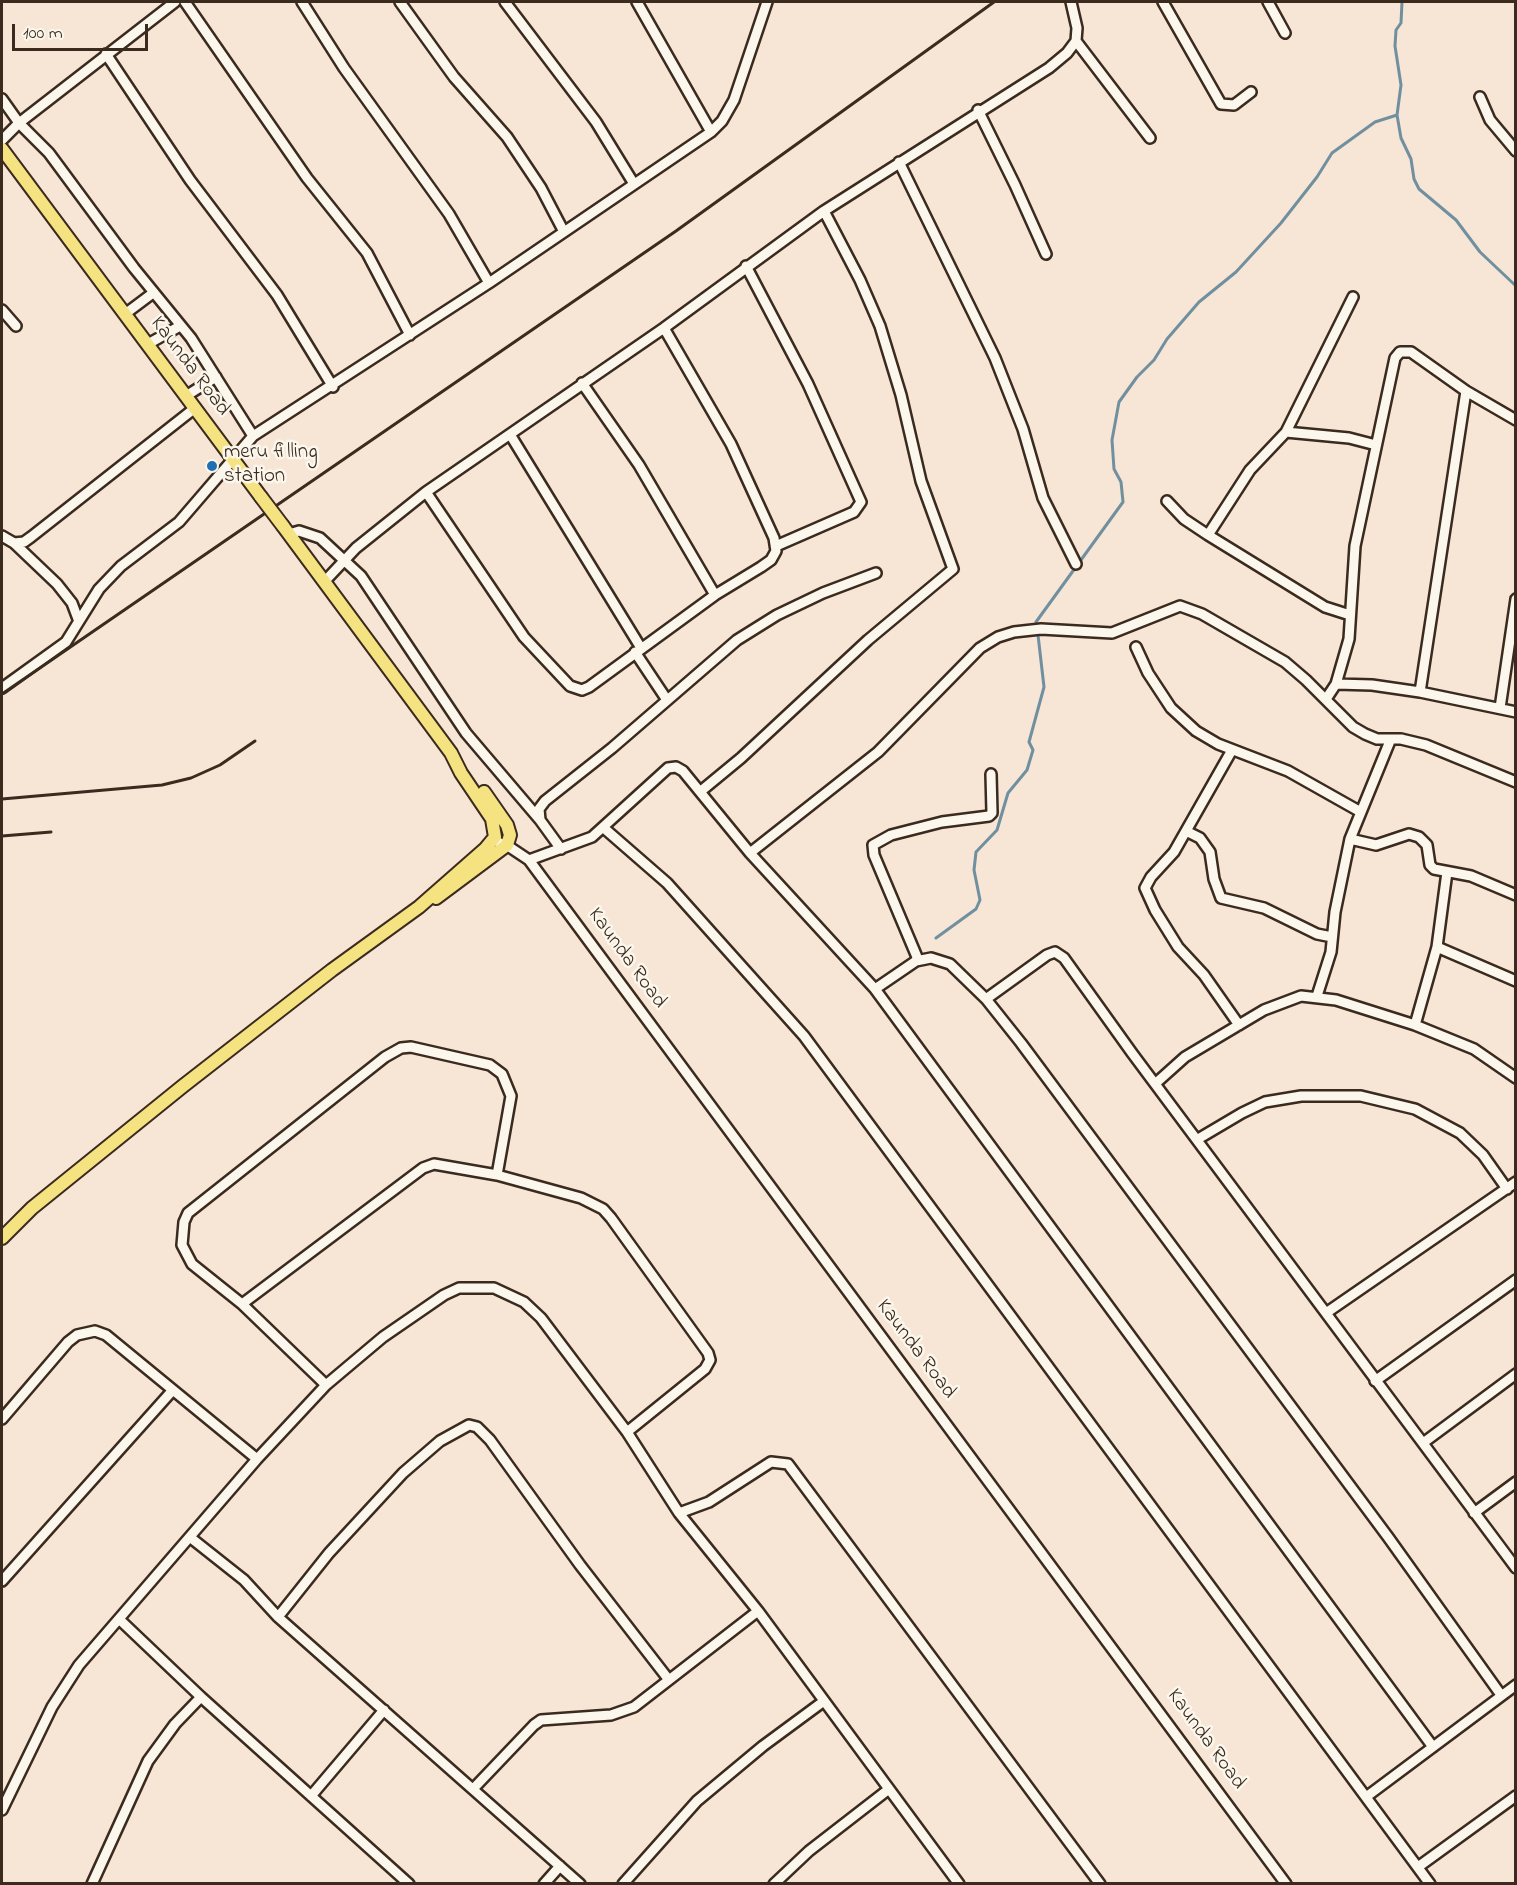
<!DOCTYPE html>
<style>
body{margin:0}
#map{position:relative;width:1517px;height:1885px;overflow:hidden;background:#f7e5d6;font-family:"Indie Flower",sans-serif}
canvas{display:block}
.frame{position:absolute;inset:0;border:3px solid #3b2a1e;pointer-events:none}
.scale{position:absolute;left:12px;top:24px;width:136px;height:27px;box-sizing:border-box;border:3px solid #3b2a1e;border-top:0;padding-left:8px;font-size:18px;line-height:21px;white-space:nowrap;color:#3b2a1e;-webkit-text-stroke:4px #fbf7ec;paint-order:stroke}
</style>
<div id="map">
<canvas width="1517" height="1885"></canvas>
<div class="frame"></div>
<div class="scale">100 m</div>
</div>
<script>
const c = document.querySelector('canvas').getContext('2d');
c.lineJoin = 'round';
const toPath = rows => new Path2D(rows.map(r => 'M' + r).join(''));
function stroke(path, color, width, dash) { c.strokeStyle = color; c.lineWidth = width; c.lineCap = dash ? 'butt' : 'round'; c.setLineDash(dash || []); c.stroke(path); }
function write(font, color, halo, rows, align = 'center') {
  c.font = font + ' "Indie Flower",sans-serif'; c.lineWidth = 5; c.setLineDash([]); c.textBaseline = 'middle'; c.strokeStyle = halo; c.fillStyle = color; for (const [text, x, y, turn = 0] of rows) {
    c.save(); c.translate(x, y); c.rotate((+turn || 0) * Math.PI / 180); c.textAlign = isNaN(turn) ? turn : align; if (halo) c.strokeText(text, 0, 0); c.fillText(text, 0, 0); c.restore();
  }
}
const stream = toPath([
 [1402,2,1401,23,1396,30,1395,46,1401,85,1397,115,1401,138,1411,159,1414,179,1419,189,1456,220,1480,252,1516,286],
 [1036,622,1123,502,1121,482,1114,469,1112,440,1119,402,1137,377,1154,360,1167,339,1199,302,1236,272,1281,223,1317,177,1332,153,1375,122,1397,115],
 [936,938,976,909,980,900,974,870,976,852,997,830,1008,793,1027,770,1033,750,1029,742,1044,687,1038,635]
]);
const minor = toPath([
 [185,2,307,178,367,253,410,335],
 [302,2,344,68,449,214,489,283],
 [400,2,454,77,507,137,541,188,564,232],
 [505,2,596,122,634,184],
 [637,2,711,132],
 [1163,2,1221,104,1234,105,1251,92],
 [1268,2,1285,33],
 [1076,41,1150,138],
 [106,54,190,180,277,295,333,387],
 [1480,97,1490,120,1516,151],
 [2,99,19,123,49,153,134,268,191,338,253,436],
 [978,110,1015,185,1046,254],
 [2,140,19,123,175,2],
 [899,162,995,358,1023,429,1043,498,1076,564],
 [746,266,808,384,861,502,854,512,776,546],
 [2,310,16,326],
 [125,314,153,293],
 [148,344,180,326],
 [582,383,639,465,715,595],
 [186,396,216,377],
 [1286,432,1349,438,1376,445],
 [511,436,641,648],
 [426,492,524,637,570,686,582,690,589,687,715,595,761,567,771,560,776,551,774,538,731,444,664,328],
 [1167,501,1184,519,1208,535],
 [289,534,299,531,320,538,361,576,466,733,540,820],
 [2,536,14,543,57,584,72,603,78,619],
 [14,543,24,542,31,537,195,408],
 [324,582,356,548,426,492,664,328,824,211,1049,68,1067,53,1076,41,1077,28,1071,2],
 [1350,615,1325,607,1208,535,1250,470,1286,432,1353,297],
 [1136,647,1148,673,1171,708,1196,731,1218,744,1288,771,1359,811],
 [635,652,667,700],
 [1336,684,1372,685,1420,692,1516,712],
 [2,688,66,642,99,589,121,566,179,522,253,436,489,283,711,132,722,121,734,100,767,2],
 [1420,692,1466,391],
 [1326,699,1336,684,1349,639,1355,546,1395,358,1400,352,1411,352,1466,391,1516,420],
 [1500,708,1516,599],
 [1232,750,1174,852,1151,877,1145,888,1155,910,1178,947,1204,975,1239,1025],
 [701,791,741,758,868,640,953,569,921,481,901,395,880,326,860,280,824,211],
 [605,829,667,883,804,1036,1430,1884],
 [1186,831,1200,838,1210,852,1214,879,1221,898,1264,908,1317,934,1332,937],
 [1350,839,1376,845,1409,834,1419,837,1427,845,1430,865,1434,869,1471,876,1516,895],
 [494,840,511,848,529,860,1286,1884],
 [561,849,540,820,539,809,545,801,612,748,737,640,777,615,823,593,876,573],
 [750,853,878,752,980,648,998,637,1014,632,1041,629,1112,633,1180,606,1202,614,1285,662,1306,680,1353,727,1365,734,1377,739,1401,739,1426,745,1516,782],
 [529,860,592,837,668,768,676,767,683,771,750,853,875,989,1433,1747],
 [1437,947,1516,981],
 [916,961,931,958,950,964,986,999,1021,1043,1388,1537,1501,1695],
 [875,989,916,961,917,957,874,855,873,845,891,835,942,822,989,816,992,813,991,774],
 [1317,996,1331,952,1335,912,1350,839,1390,741],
 [986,999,1047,955,1055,952,1064,958,1132,1053,1516,1568],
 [1415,1025,1437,947,1447,872],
 [1156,1083,1185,1057,1264,1010,1301,996,1336,1000,1415,1025,1474,1049,1516,1078],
 [1198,1139,1242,1113,1265,1102,1301,1096,1361,1096,1415,1109,1460,1133,1483,1155,1507,1189],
 [242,1304,423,1168,434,1164,497,1175,581,1198,603,1209,611,1218,708,1353,710,1360,705,1369,627,1432],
 [1326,1313,1516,1182],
 [1375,1381,1516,1280],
 [326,1385,242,1304,192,1264,182,1245,184,1222,188,1213,385,1057,401,1048,411,1047,490,1065,502,1074,511,1096,497,1175],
 [2,1419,68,1342,77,1335,95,1331,106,1335,257,1459],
 [1423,1443,1516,1374],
 [679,1513,709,1502,771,1462,788,1464,1100,1884],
 [1474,1513,1516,1482],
 [191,1538,244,1580,278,1617,580,1884],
 [2,1581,172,1391],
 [278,1617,329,1553,403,1473,440,1441,469,1425,477,1427,490,1440,580,1565,669,1680],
 [119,1619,201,1697,409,1884],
 [473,1789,534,1725,541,1720,611,1715,634,1707,758,1611],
 [311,1796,384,1710],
 [1366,1797,1516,1685],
 [2,1810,52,1707,79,1665,257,1459,326,1385,383,1337,444,1295,459,1288,494,1288,524,1302,541,1318,627,1432,679,1513,758,1611,959,1884],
 [1418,1867,1516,1796],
 [92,1884,148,1761,175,1724,201,1697],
 [544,1884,560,1866],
 [623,1884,697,1801,763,1746,824,1701],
 [774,1884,809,1851,889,1789]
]);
const major = toPath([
 [2,149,261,497],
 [436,898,507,845,510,835,507,825,484,792],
 [2,1238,32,1208,183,1086,332,970,419,907,485,849,495,837,492,819,461,773,451,753,283,526]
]);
const rail = toPath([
 [2,694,676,231,994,2],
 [2,799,162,785,191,778,220,765,255,741],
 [2,836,51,832]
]);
const majorBridge = toPath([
 [261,497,283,526]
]);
const markers = [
 [212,466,6,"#1f6fb2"]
];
const streetNames = [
 ["Kaunda Road",189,367,53],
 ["Kaunda Road",626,959,54],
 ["Kaunda Road",915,1350,53],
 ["Kaunda Road",1205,1740,54]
];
const poiNames = [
 ["meru filling",224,454],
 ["station",224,478]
];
stroke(stream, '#70909f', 3);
stroke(minor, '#3b2a1e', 14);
stroke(major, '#3b2a1e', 16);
stroke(minor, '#fbf7ec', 9);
stroke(major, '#f5e382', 12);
stroke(rail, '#3b2a1e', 3);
stroke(majorBridge, '#3b2a1e', 16, []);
stroke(majorBridge, '#f5e382', 12);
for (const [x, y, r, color] of markers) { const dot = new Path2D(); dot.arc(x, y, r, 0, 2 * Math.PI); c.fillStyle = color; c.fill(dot); stroke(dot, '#fbf7ec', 2); }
write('21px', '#3b2a1e', '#fbf7ec', streetNames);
write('21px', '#3b2a1e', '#fbf7ec', poiNames, 'left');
</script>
